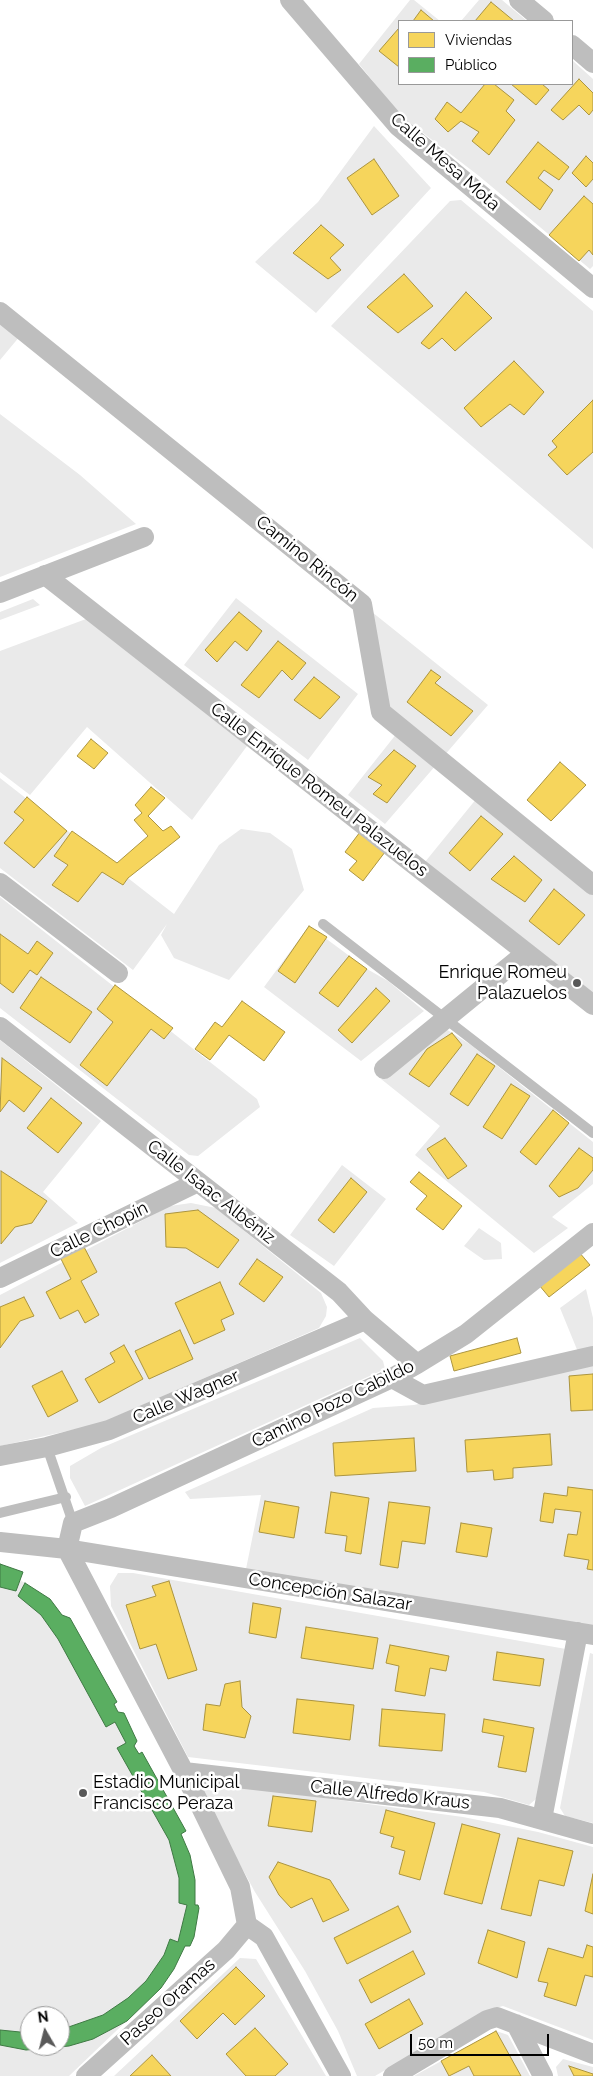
<!DOCTYPE html>
<meta charset="utf-8">
<style>
body{margin:0}
#map{position:relative;width:593px;height:2076px;overflow:hidden;background:#fff;font-family:Raleway,sans-serif}
canvas{display:block}
.legend{position:absolute;left:398px;top:20px;width:175px;height:65px;box-sizing:border-box;background:#fff;border:1px solid #999;margin:0;padding:6px 9px;list-style:none;font-size:15px;color:#000}
.legend li{display:flex;align-items:center;gap:10px;height:25px}
.legend b{width:25px;border:1px solid #999}
.north{position:absolute;left:20px;top:2006px;width:50px;height:50px;box-sizing:border-box;background:#fff;border:1px solid #999;border-radius:50%;rotate:352deg;font-size:14px;font-weight:700;line-height:20px;text-align:center;color:#000}
.north::after{content:'';display:block;margin:auto;width:18px;height:22px;background:#595959;clip-path:polygon(50% 0,100% 100%,50% 72%,0 100%)}
.scale{position:absolute;left:410px;top:2034px;width:139px;height:22px;box-sizing:border-box;border:2px solid #000;border-top:0;padding-left:6px;font-size:15px;line-height:18px;white-space:nowrap;color:#000;-webkit-text-stroke:4px #fff;paint-order:stroke}
</style>
<div id="map">
<canvas width="593" height="2076"></canvas>
<ul class="legend">
<li><b style="height:14px;background:#f6d55c"></b>Viviendas</li>
<li><b style="height:14px;background:#5aae61"></b>Público</li>
</ul>
<div class="north">N</div>
<div class="scale">50 m</div>
</div>
<script>
const c = document.querySelector('canvas').getContext('2d');
c.lineJoin = 'round';
function fill(path, color) { c.fillStyle = color; c.fill(path, 'evenodd'); }
const toPath = rows => new Path2D(rows.map(r => 'M' + r).join(''));
function stroke(path, color, width, dash) { c.strokeStyle = color; c.lineWidth = width; c.lineCap = dash ? 'butt' : 'round'; c.setLineDash(dash || []); c.stroke(path); }
function write(font, color, halo, rows, align = 'center') {
  c.font = font + ' Raleway,sans-serif'; c.lineWidth = 5; c.setLineDash([]); c.textBaseline = 'middle'; c.strokeStyle = halo; c.fillStyle = color; for (const [text, x, y, turn = 0] of rows) {
    c.save(); c.translate(x, y); c.rotate((+turn || 0) * Math.PI / 180); c.textAlign = isNaN(turn) ? turn : align; if (halo) c.strokeText(text, 0, 0); c.fillText(text, 0, 0); c.restore();
  }
}
const green = toPath([
 [410,0,414,0,440,21,399,21,399,84,572,84,572,60,593,79,593,266,590,269,479,176,401,116,359,64],
 [479,0,502,0,527,21,461,21],
 [374,126,431,188,316,313,255,262,318,202],
 [461,200,593,311,593,549,331,326,450,201],
 [0,321,20,336,0,360],
 [0,414,80,475,136,524,0,577],
 [236,598,358,694,308,760,184,665],
 [33,599,40,605,0,620,0,612],
 [362,604,488,705,385,824,348,795,401,728,381,712],
 [86,619,253,738,192,820,87,727,30,795,0,772,0,651],
 [0,778,174,914,219,845,241,829,270,833,292,849,304,890,229,980,174,958,161,935,167,924,133,970,0,868],
 [477,798,593,895,593,995,425,862],
 [0,897,257,1099,260,1107,198,1156,189,1155,0,1008],
 [309,926,367,969,388,981,424,1011,361,1061,264,987],
 [446,1029,471,1045,593,1142,593,1184,552,1217,568,1228,534,1253,415,1155,440,1126,381,1079],
 [0,1040,101,1121,43,1192,78,1223,0,1263],
 [342,1165,386,1199,334,1266,290,1235],
 [191,1203,216,1208,321,1293,327,1307,326,1316,319,1328,99,1424,0,1446,0,1295,170,1206],
 [479,1228,501,1243,502,1259,484,1260,464,1246],
 [586,1289,593,1318,593,1348,578,1352,560,1308],
 [360,1338,383,1361,385,1369,85,1506,70,1478,70,1466,101,1448],
 [593,1363,593,1626,246,1569,261,1495,190,1499,185,1492,373,1408,414,1405],
 [0,1564,23,1572,20,1580,50,1599,62,1615,70,1618,117,1702,114,1704,118,1712,124,1713,137,1741,135,1746,139,1754,142,1752,186,1831,181,1834,190,1855,195,1880,195,1904,198,1905,199,1908,194,1937,190,1946,185,1946,161,1988,69,2076,0,2076],
 [30,2016,60,2016,60,2046,30,2046],
 [118,1573,133,1573,566,1649,536,1799,529,1805,484,1792,188,1757,111,1606,110,1586],
 [590,1653,593,1654,593,1823,565,1816,560,1808],
 [207,1782,463,1817,538,1832,593,1847,593,2040,503,2006,488,2010,375,2076,357,2076,338,2031,305,1971,255,1892,201,1793],
 [240,1958,256,1959,326,2076,114,2076],
 [496,2031,508,2035,530,2076,414,2076],
 [563,2059,593,2067,593,2076,558,2076,556,2067]
]);
const homes = toPath([
 [491,2,514,21,475,21,491,2],
 [421,10,434,21,413,21,421,10],
 [399,28,399,67,379,51,399,28],
 [579,79,593,93,593,110,589,115,579,105,563,120,551,110,579,79],
 [485,84,494,84,514,100,506,111,515,120,489,155,472,141,479,132,461,121,448,132,435,119,447,102,461,113,485,84],
 [511,84,542,84,549,90,536,105,511,84],
 [538,142,569,167,559,180,544,170,538,178,553,190,540,210,506,182,538,142],
 [586,156,593,163,593,179,586,187,572,173,586,156],
 [374,159,399,196,372,215,347,178,374,159],
 [584,196,593,204,593,255,589,250,579,261,549,235,584,196],
 [321,225,344,245,330,258,341,270,328,279,293,253,321,225],
 [404,274,433,306,398,333,367,307,404,274],
 [466,292,492,318,455,351,442,338,429,349,421,343,466,292],
 [514,361,544,392,524,415,510,404,481,427,464,408,514,361],
 [593,400,593,452,567,475,548,455,557,447,552,441,593,400],
 [239,612,262,631,247,651,235,641,217,662,205,650,239,612],
 [278,641,306,663,292,680,282,670,259,698,241,685,278,641],
 [431,670,441,677,435,683,473,711,451,736,407,702,431,670],
 [314,677,340,697,320,719,294,700,314,677],
 [91,739,108,753,94,769,77,756,91,739],
 [394,750,416,766,387,803,373,794,382,785,368,777,394,750],
 [560,762,586,785,551,821,527,800,560,762],
 [151,787,165,798,148,816,163,831,171,826,180,837,128,878,123,885,102,872,78,902,52,885,68,865,54,856,72,831,117,863,148,836,134,820,142,813,135,805,151,787],
 [27,797,67,831,34,868,4,843,24,820,14,812,27,797],
 [481,816,503,834,470,871,449,853,481,816],
 [360,832,385,852,363,881,349,870,357,861,345,852,360,832],
 [514,856,542,880,525,902,491,879,514,856],
 [554,889,585,915,559,945,529,921,554,889],
 [309,926,327,937,295,983,278,971,309,926],
 [0,934,28,954,37,941,53,953,37,975,30,970,13,993,0,983,0,934],
 [349,956,367,969,338,1007,319,993,349,956],
 [41,977,92,1012,70,1043,20,1008,41,977],
 [115,985,173,1028,164,1039,151,1029,107,1086,80,1065,113,1022,97,1009,115,985],
 [376,988,390,1001,352,1043,338,1030,376,988],
 [242,1001,285,1032,264,1061,229,1035,210,1060,195,1049,215,1022,222,1027,242,1001],
 [452,1033,462,1045,429,1087,409,1074,427,1049,452,1033],
 [477,1054,495,1066,468,1106,450,1094,477,1054],
 [2,1058,42,1088,24,1112,9,1100,0,1112,2,1058],
 [511,1084,530,1096,502,1139,483,1127,511,1084],
 [51,1098,82,1123,58,1153,27,1128,51,1098],
 [553,1110,569,1123,536,1165,520,1152,553,1110],
 [445,1138,467,1166,448,1179,427,1149,445,1138],
 [579,1148,593,1158,593,1170,578,1188,559,1197,549,1186,579,1148],
 [1,1171,47,1201,32,1223,15,1227,1,1244,1,1171],
 [419,1172,462,1206,443,1230,416,1209,427,1196,410,1182,419,1172],
 [351,1178,367,1192,334,1233,318,1220,351,1178],
 [198,1210,239,1240,218,1268,186,1248,166,1247,165,1214,198,1210],
 [82,1243,97,1272,81,1281,99,1315,85,1323,78,1310,60,1319,46,1292,71,1279,59,1255,82,1243],
 [579,1252,590,1265,549,1297,539,1285,579,1252],
 [257,1259,283,1277,264,1302,239,1284,257,1259],
 [220,1282,234,1314,221,1320,225,1330,194,1344,175,1303,220,1282],
 [24,1297,34,1316,20,1321,0,1348,0,1307,24,1297],
 [180,1330,193,1359,149,1379,135,1351,180,1330],
 [517,1338,521,1353,454,1371,450,1356,517,1338],
 [124,1345,143,1379,99,1403,85,1379,115,1362,110,1353,124,1345],
 [62,1371,78,1401,48,1417,32,1386,62,1371],
 [593,1374,593,1410,571,1411,569,1376,593,1374],
 [550,1434,552,1465,513,1468,513,1478,494,1480,493,1470,467,1472,465,1440,550,1434],
 [414,1438,416,1471,335,1476,333,1443,414,1438],
 [568,1487,593,1490,593,1570,587,1569,589,1560,564,1556,568,1534,577,1535,581,1512,555,1509,553,1523,540,1521,544,1493,567,1496,568,1487],
 [331,1492,369,1498,361,1554,345,1551,347,1536,325,1533,331,1492],
 [265,1501,299,1507,294,1538,259,1532,265,1501],
 [389,1502,430,1507,425,1544,402,1541,398,1568,380,1565,389,1502],
 [461,1523,492,1528,487,1557,456,1552,461,1523],
 [169,1581,197,1670,168,1679,156,1644,140,1649,126,1605,156,1596,152,1586,169,1581],
 [253,1603,281,1608,276,1638,249,1633,253,1603],
 [306,1627,378,1638,373,1669,301,1658,306,1627],
 [390,1645,449,1656,446,1671,430,1668,425,1696,395,1691,399,1666,386,1663,390,1645],
 [497,1652,544,1659,540,1686,493,1680,497,1652],
 [240,1681,242,1707,251,1716,245,1738,203,1730,206,1704,220,1706,225,1684,240,1681],
 [297,1699,354,1705,350,1740,293,1733,297,1699],
 [382,1709,445,1714,442,1751,379,1746,382,1709],
 [484,1719,534,1728,526,1772,498,1767,504,1736,482,1732,484,1719],
 [273,1796,316,1801,312,1832,268,1826,273,1796],
 [386,1810,435,1823,420,1880,399,1874,405,1851,391,1847,394,1837,380,1833,386,1810],
 [462,1824,500,1834,482,1904,444,1894,462,1824],
 [518,1838,573,1851,564,1886,539,1880,531,1916,501,1909,518,1838],
 [278,1862,330,1880,349,1910,323,1922,312,1898,291,1908,279,1895,269,1877,278,1862],
 [593,1874,593,1914,585,1911,593,1874],
 [398,1906,411,1932,347,1964,334,1938,398,1906],
 [488,1930,525,1942,517,1978,478,1963,488,1930],
 [587,1945,593,1947,593,1977,585,1975,576,2006,544,1996,548,1983,538,1981,548,1948,583,1958,587,1945],
 [413,1951,425,1974,371,2003,359,1980,413,1951],
 [236,1967,265,1996,235,2025,223,2013,197,2039,180,2021,236,1967],
 [409,1999,423,2024,379,2049,365,2024,409,1999],
 [255,2028,288,2064,275,2076,246,2076,226,2054,255,2028],
 [496,2031,521,2076,474,2076,469,2066,449,2076,441,2061,496,2031],
 [152,2055,171,2076,130,2076,152,2055],
 [569,2066,593,2074,593,2076,574,2076,569,2066]
]);
const public = toPath([
 [0,1564,23,1572,16,1591,0,1587,0,1564],
 [25,1583,50,1599,62,1615,70,1618,117,1702,114,1704,118,1712,124,1713,137,1741,134,1746,139,1754,142,1752,186,1831,181,1834,190,1855,195,1880,195,1905,198,1905,199,1908,194,1937,190,1946,185,1946,174,1969,161,1988,127,2021,93,2039,69,2046,26,2050,0,2045,0,2030,30,2033,30,2046,60,2046,60,2030,103,2015,128,1998,146,1981,164,1955,170,1939,178,1942,187,1905,179,1903,179,1878,169,1840,117,1748,126,1743,115,1722,106,1727,58,1639,41,1615,18,1596,25,1583]
]);
const lane = toPath([
 [323,924,593,1133],
 [47,1447,73,1523],
 [0,1513,66,1497]
]);
const street = toPath([
 [290,0,398,126,593,288],
 [519,0,544,21],
 [572,45,593,63],
 [0,312,362,604,381,712,593,885],
 [45,575,593,1005],
 [0,593,144,537],
 [0,883,118,973],
 [0,1027,339,1292,365,1320,417,1364],
 [384,1069,526,953],
 [0,1278,198,1182],
 [392,1378,423,1395,593,1356],
 [0,1456,47,1447,109,1430,365,1320],
 [0,1542,67,1549,593,1635],
 [67,1549,73,1523,111,1508,392,1378,417,1364,466,1334,593,1233],
 [67,1549,184,1772,240,1887,247,1925,264,1937,341,2076],
 [184,1772,500,1808,593,1834],
 [542,1819,578,1632],
 [516,2024,543,2076],
 [86,2076,226,1950,247,1925],
 [393,2076,487,2020,497,2017,593,2054]
]);
const markers = [
 [577,983,5,"#595959"],
 [83,1793,5,"#595959"]
];
const streetNames = [
 ["Calle Mesa Mota",445,162,41],
 ["Camino Rincón",307,559,39],
 ["Calle Enrique Romeu Palazuelos",319,790,38],
 ["Calle Isaac Albéniz",211,1192,38],
 ["Calle Chopín",99,1230,-26],
 ["Calle Wagner",186,1397,-23],
 ["Camino Pozo Cabildo",333,1404,-26],
 ["Concepción Salazar",330,1592,9],
 ["Calle Alfredo Kraus",390,1795,6],
 ["Paseo Oramas",168,2002,-42]
];
const poiNames = [
 ["Enrique Romeu",567,973],
 ["Palazuelos",567,994],
 ["Estadio Municipal",93,1783,"left"],
 ["Francisco Peraza",93,1804,"left"]
];
fill(green, '#eaeaea');
fill(homes, '#f6d55c');
stroke(homes, '#ac9540', 1);
fill(public, '#5aae61');
stroke(public, '#3f7a44', 1);
stroke(lane, '#bebebe', 10);
stroke(street, '#bebebe', 20);
for (const [x, y, r, color] of markers) { const dot = new Path2D(); dot.arc(x, y, r, 0, 2 * Math.PI); c.fillStyle = color; c.fill(dot); stroke(dot, '#fff', 2); }
write('18px', '#000', '#fff', streetNames);
write('18px', '#000', '#fff', poiNames, 'right');
</script>
